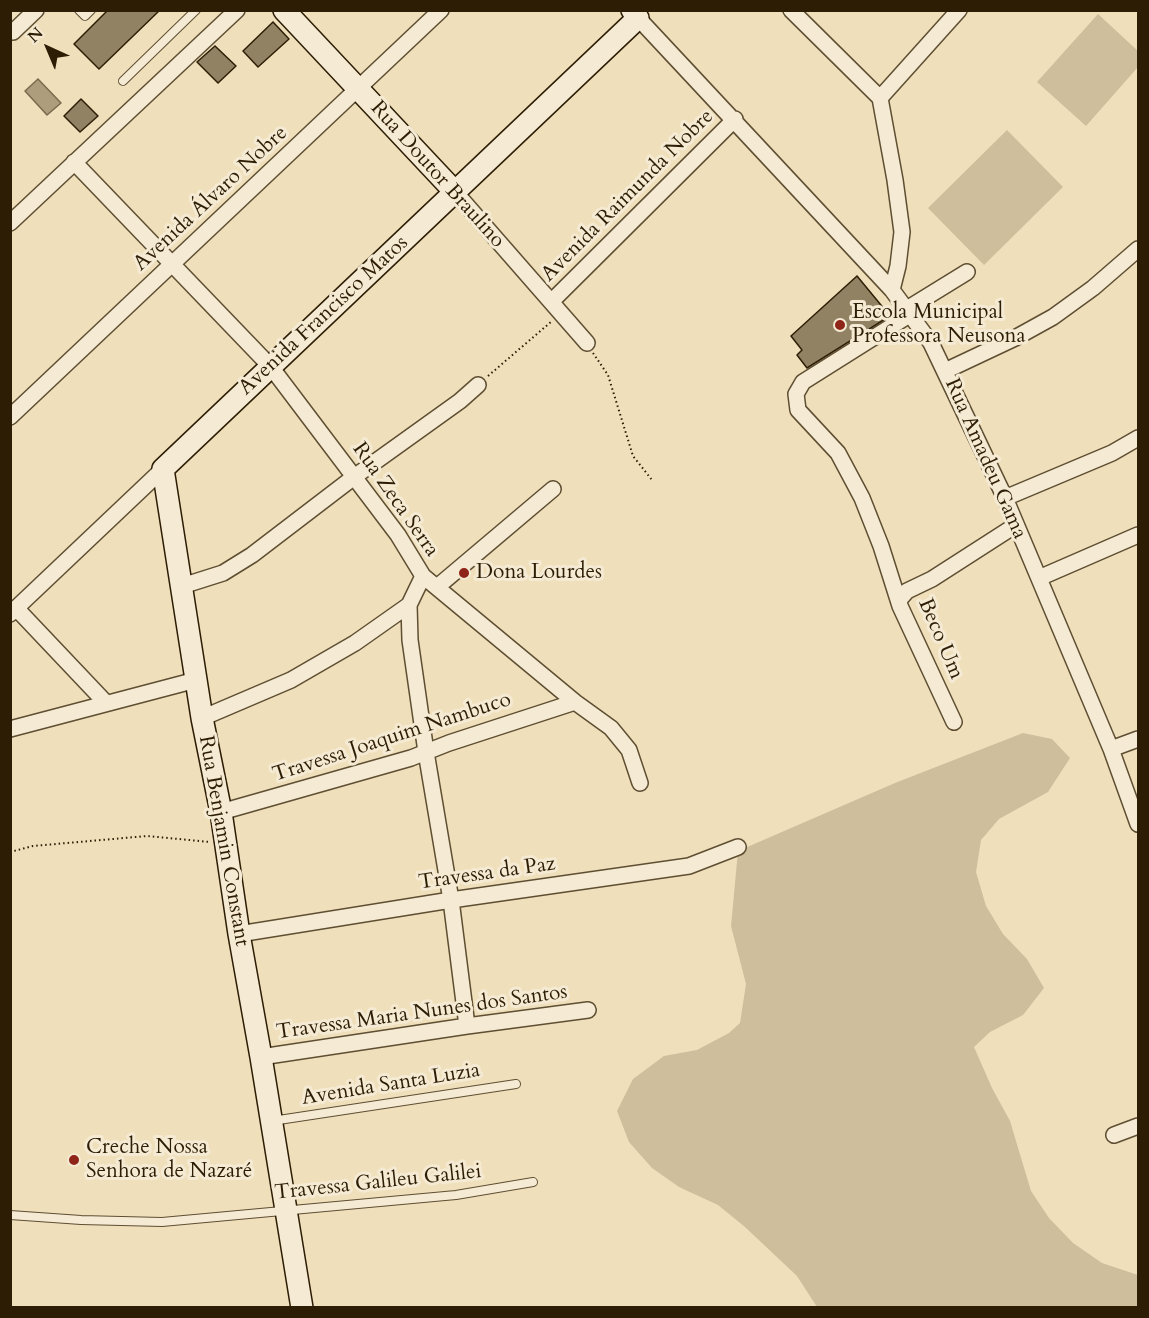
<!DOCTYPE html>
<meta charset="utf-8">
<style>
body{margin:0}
#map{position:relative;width:1149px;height:1318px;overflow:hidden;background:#efdfbb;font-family:Cardo,serif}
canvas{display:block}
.frame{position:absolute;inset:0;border:12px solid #2d1d05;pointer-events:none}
.north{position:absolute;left:18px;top:18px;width:60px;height:60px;-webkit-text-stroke:4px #f5ead3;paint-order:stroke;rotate:316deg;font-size:16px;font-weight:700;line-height:24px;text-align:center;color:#2d1d05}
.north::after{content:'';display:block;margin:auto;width:21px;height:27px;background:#2d1d05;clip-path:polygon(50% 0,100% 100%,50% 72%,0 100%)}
</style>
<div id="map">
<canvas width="1149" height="1318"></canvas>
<div class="frame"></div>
<div class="north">N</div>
</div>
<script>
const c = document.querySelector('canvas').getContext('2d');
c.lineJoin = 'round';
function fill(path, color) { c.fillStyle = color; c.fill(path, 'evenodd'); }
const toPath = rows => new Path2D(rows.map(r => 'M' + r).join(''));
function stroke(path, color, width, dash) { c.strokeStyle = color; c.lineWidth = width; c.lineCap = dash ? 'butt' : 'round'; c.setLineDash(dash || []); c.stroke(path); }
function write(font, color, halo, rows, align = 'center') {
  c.font = font + ' Cardo,serif'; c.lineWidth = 6; c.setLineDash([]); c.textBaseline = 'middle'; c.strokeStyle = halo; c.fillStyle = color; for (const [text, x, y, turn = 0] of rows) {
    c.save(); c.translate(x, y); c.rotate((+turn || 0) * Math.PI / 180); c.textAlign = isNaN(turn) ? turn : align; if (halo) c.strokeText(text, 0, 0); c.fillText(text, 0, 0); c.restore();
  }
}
const green = toPath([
 [1098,14,1138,51,1138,67,1086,126,1037,82],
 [1007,130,1063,187,984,265,928,208],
 [1023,733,1052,739,1070,758,1048,792,999,819,981,840,976,872,986,906,1003,934,1027,959,1044,988,1023,1015,990,1032,974,1047,992,1088,1010,1121,1031,1191,1049,1218,1073,1243,1102,1263,1138,1275,1138,1307,817,1307,797,1276,745,1227,718,1205,679,1187,652,1168,629,1142,617,1111,633,1079,664,1056,697,1050,729,1033,740,1023,746,984,731,926,738,851,895,783]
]);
const water = toPath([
 [38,79,61,103,47,115,25,91,38,79]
]);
const building = toPath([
 [108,10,160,10,99,69,74,44,108,10],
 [273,22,289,39,258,67,243,51,273,22],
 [215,46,236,66,218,83,197,62,215,46],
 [81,99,98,116,80,132,64,116,81,99],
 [857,276,890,316,807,368,797,355,802,350,791,336,857,276]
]);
const path = toPath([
 [593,353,608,375,633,456,652,480],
 [488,376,552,321],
 [10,852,33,846,147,836,210,842]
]);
const lane = toPath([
 [79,10,85,16,91,10],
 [123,81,196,10],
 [272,1121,516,1084],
 [10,1215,81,1220,162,1222,456,1195,533,1182]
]);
const street = toPath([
 [791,10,880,98],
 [638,18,892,290,931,343,1005,498,1111,749,1138,824],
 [13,32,36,10],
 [880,98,895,180,902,232,898,266,892,290],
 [880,98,959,10],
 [74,162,271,367,398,535,423,576,409,605,410,640,426,752,451,900,467,1026],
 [455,192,587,343],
 [10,223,237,10],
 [551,302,735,119],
 [907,309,967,272],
 [911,314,803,382,796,394,798,410,838,453,862,498,881,546,900,606,954,722],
 [945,371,1015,338,1053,317,1093,288,1138,249],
 [10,417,441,10],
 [1005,498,1112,453,1138,438],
 [423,576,575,702,611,728,629,750,640,783],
 [1039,578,1138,535],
 [182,586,223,573,252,555,354,477,460,401,478,385],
 [437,587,553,489],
 [900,606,899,600,907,591,932,579,1016,525],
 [16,608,106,703],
 [10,614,163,469],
 [202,718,291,680,355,643,409,605],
 [10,729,196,680],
 [1111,749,1138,739],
 [221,812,411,758,449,743,575,702],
 [239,934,451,900,689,866,738,847],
 [261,1057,467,1026,588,1010],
 [1114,1135,1138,1126]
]);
const secondary = toPath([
 [284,10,455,192],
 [302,1308,261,1057,239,934,221,812,202,718,163,469,638,18,632,10]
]);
const markers = [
 [840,325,6,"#8f2418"],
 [464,573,6,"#8f2418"],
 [74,1160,6,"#8f2418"]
];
const streetNames = [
 ["Rua Doutor Braulino",437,175,48],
 ["Avenida Raimunda Nobre",628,196,-45],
 ["Avenida Álvaro Nobre",211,199,-43],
 ["Avenida Francisco Matos",324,316,-43],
 ["Rua Amadeu Gama",985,459,66],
 ["Rua Zeca Serra",395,500,55],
 ["Beco Um",940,639,67],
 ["Travessa Joaquim Nambuco",392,738,-18],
 ["Rua Benjamin Constant",223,841,80],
 ["Travessa da Paz",487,874,-8],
 ["Travessa Maria Nunes dos Santos",422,1013,-8],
 ["Avenida Santa Luzia",391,1085,-9],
 ["Travessa Galileu Galilei",378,1183,-6]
];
const poiNames = [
 ["Escola Municipal",852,313],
 ["Professora Neusona",852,337],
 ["Dona Lourdes",476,573],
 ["Creche Nossa",86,1148],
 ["Senhora de Nazaré",86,1172]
];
fill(green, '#cebe9c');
fill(water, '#ad9d7d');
stroke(water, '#7a6a4d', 1.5);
fill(building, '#928264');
stroke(building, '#2d1d05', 1.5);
stroke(lane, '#5e4e32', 10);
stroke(street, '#5e4e32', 18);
stroke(secondary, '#2d1d05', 24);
stroke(path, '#2d1d05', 2, [1.5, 3]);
stroke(lane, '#f5ead3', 8);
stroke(street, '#f5ead3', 15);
stroke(secondary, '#f5ead3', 21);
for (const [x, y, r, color] of markers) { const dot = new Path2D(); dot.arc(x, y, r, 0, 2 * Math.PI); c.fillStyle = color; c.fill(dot); stroke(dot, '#f5ead3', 2); }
write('21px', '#2d1d05', '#f5ead3', streetNames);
write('21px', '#2d1d05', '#f5ead3', poiNames, 'left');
</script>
